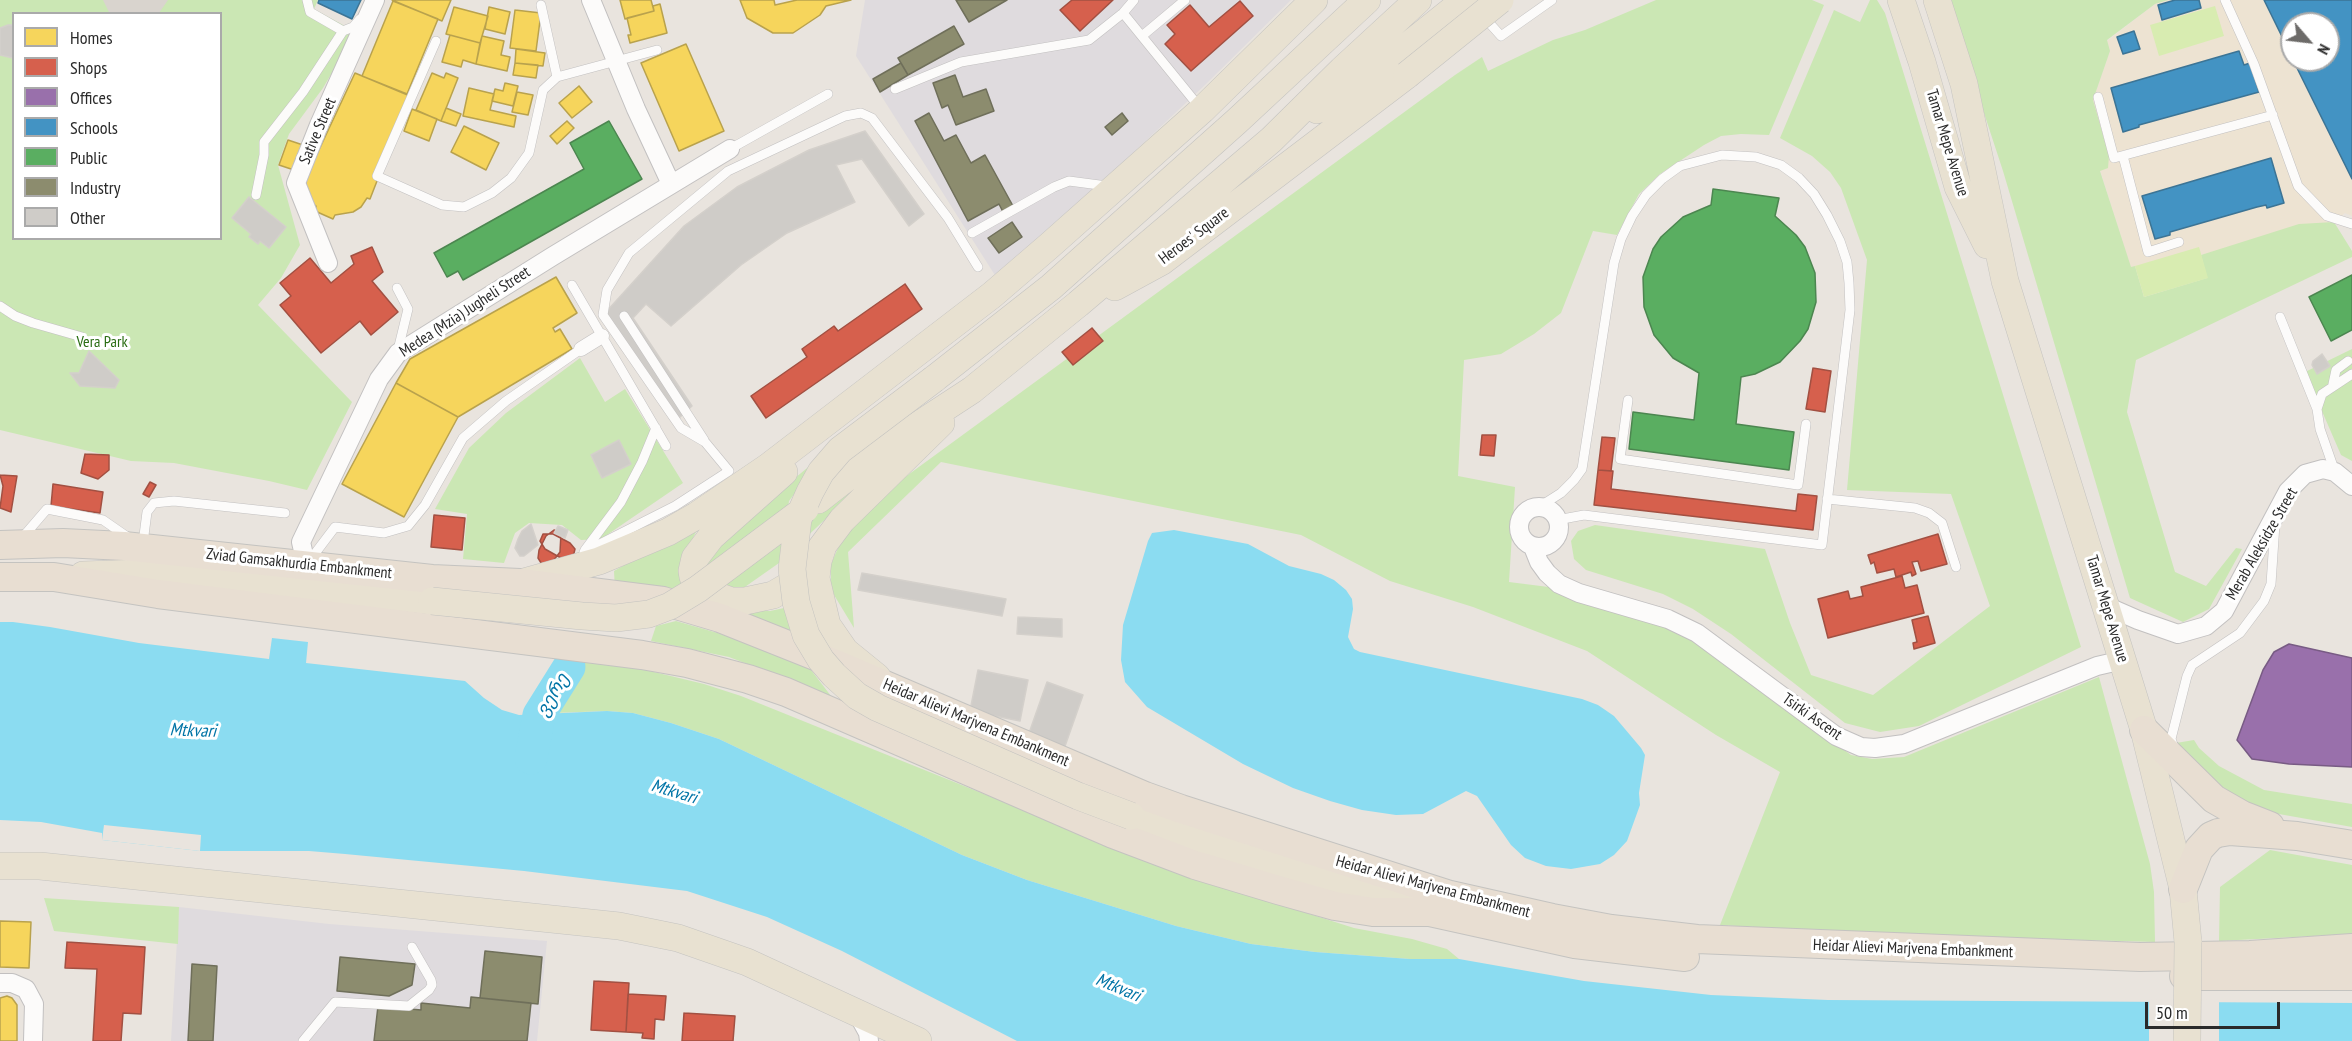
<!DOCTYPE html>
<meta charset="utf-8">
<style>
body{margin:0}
#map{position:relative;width:2352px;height:1041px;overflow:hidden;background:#e9e4de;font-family:"PT Sans Narrow",sans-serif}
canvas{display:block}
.legend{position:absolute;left:12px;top:12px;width:210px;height:228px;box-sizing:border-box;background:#fff;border:2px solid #aaa;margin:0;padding:8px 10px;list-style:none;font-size:18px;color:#2a2a2a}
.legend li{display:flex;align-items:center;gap:12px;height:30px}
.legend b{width:30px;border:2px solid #aaa}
.north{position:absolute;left:2280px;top:12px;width:60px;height:60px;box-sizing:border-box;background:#fff;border:2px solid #aaa;border-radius:50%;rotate:118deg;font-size:16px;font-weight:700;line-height:24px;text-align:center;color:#2a2a2a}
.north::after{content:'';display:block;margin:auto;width:21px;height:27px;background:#6d6b69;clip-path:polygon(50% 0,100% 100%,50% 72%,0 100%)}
.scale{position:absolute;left:2145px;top:1002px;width:135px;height:27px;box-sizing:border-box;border:3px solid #2a2a2a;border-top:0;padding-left:8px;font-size:18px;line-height:21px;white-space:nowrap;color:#2a2a2a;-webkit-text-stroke:4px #fff;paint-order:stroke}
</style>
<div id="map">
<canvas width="2352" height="1041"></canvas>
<ul class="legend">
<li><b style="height:16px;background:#f6d55c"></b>Homes</li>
<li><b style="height:16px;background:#d6604d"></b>Shops</li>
<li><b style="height:16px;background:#9970ab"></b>Offices</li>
<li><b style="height:16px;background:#4393c3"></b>Schools</li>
<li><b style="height:16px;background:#5aae61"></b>Public</li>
<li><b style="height:16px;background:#8c8c6e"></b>Industry</li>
<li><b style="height:16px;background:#cfccc8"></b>Other</li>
</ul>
<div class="north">N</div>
<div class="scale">50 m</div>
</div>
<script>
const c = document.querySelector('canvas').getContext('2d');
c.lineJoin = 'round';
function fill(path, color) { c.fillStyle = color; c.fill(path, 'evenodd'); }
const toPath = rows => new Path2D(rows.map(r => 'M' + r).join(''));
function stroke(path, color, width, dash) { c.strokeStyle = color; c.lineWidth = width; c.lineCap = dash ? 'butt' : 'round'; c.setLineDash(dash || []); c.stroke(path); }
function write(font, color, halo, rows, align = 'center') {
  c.font = font + ' "PT Sans Narrow","Noto Sans Georgian",sans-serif'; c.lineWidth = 6; c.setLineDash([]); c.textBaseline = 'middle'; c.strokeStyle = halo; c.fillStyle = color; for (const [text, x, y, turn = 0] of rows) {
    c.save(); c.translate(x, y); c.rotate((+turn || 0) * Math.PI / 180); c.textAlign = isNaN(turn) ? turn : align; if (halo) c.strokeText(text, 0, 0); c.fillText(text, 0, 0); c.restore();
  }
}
const industrial = toPath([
 [865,0,1291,0,1205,85,998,280,856,56],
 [179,907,329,924,547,941,537,1041,171,1041]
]);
const education = toPath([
 [2168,0,2352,0,2352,216,2345,213,2334,222,2201,255,2144,297,2135,267,2131,268,2100,170,2093,100,2110,51,2107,41,2155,4],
 [2292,24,2328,24,2328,60,2292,60]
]);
const green = toPath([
 [0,0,318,0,314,9,356,32,323,88,289,134,281,156,278,165,300,245,281,278,258,305,352,402,307,490,269,481,174,463,131,461,0,430],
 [14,14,220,14,220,238,14,238],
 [1656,0,1812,0,1824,5,1769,135,1741,134,1721,136,1704,145,1660,174,1639,194,1617,235,1593,231,1561,313,1534,334,1501,354,1464,360,1458,476,1515,487,1509,582,1604,594,1692,636,1851,755,1872,759,1904,757,2099,677,2150,864,2154,892,2155,942,1874,934,1720,925,1780,772,1716,735,1587,651,1473,607,1390,581,1301,535,941,462,848,552,854,628,831,590,831,564,846,530,886,491,1455,75,1482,57,1488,71,1553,40,1585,30],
 [1870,0,1877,0,1885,13,2081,647,1919,726,1880,732,1845,723,1731,634,1693,609,1663,594,1586,570,1574,559,1571,541,1578,531,1595,525,1765,549,1790,623,1811,675,1873,695,1990,606,1951,494,1847,490,1867,260,1841,188,1830,172,1812,156,1780,138,1834,10,1860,22],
 [1947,0,2168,0,2155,4,2107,40,2110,51,2093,100,2109,156,2108,168,2100,171,2131,267,2135,266,2144,297,2207,278,2201,255,2299,224,2334,222,2352,251,2352,257,2136,360,2127,412,2175,572,2206,586,2236,548,2242,549,2209,609,2183,622,2130,598,2003,171],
 [2352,349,2352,461,2341,455,2305,372],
 [580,358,605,402,625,389,683,483,601,539,581,540,562,525,529,523,515,533,504,563,463,559,467,514,435,509,469,448,506,413],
 [824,454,789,501,784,537,872,475,779,563,742,589,719,591,704,566,725,536],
 [714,513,696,532,685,554,705,600,615,590,614,571],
 [798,605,838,656,736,610,770,611],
 [676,621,756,644,808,666,831,696,729,657,651,641,656,626],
 [585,662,629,666,704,684,741,696,1180,873,1354,928,1412,939,1447,949,1459,959,1410,959,1315,952,1251,944,1176,926,1027,880,962,855,719,739,671,723,633,713,607,711,553,713,554,705],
 [2194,740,2199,748,2219,766,2264,790,2352,804,2352,827,2262,811,2213,786,2176,743],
 [2270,850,2352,865,2352,934,2219,941,2220,887],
 [44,898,179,907,178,944,54,931]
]);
const pitch = toPath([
 [2215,6,2224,36,2159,56,2150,25],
 [2199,247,2208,278,2144,297,2135,266]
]);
const plaza = toPath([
 [103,0,168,0,159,13,110,14]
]);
const water = toPath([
 [1174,530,1248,544,1289,566,1321,574,1334,580,1346,590,1352,599,1353,609,1348,637,1354,649,1360,652,1582,699,1598,705,1614,716,1641,748,1645,755,1639,793,1640,805,1627,841,1614,855,1600,864,1571,869,1546,866,1525,858,1511,845,1477,796,1466,791,1423,814,1396,815,1362,810,1330,801,1293,788,1243,764,1147,707,1125,682,1121,660,1123,625,1148,541,1152,533],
 [0,622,13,622,50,627,139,643,269,659,272,638,308,642,306,663,465,681,484,698,502,710,519,715,607,711,633,713,671,723,719,739,962,855,1027,880,1176,926,1251,944,1315,952,1410,959,1459,959,1584,981,1711,995,1828,1000,2352,1003,2352,1041,1017,1041,842,951,767,917,687,891,524,871,345,854,309,851,200,851,102,840,102,833,41,822,0,820]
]);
const pier = toPath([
 [104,825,201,835,200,851,102,840],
 [2149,999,2219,1000,2219,1041,2149,1041]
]);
const homes = toPath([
 [392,0,451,0,442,21,392,0],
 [620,0,651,0,654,11,625,19,620,0],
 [740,0,774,0,775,5,797,0,851,0,826,6,820,15,793,33,773,33,747,18,740,0],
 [393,1,438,19,407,94,362,76,393,1],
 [660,4,667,33,630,43,628,35,631,35,627,18,654,11,653,6,660,4],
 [454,7,488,16,480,43,446,34,454,7],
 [489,7,510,12,505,34,485,29,489,7],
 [515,10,541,13,536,51,510,48,515,10],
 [450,35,480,43,476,64,463,60,461,67,442,62,450,35],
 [482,36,504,41,501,55,510,57,507,71,476,64,482,36],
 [686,44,724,131,679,151,641,63,686,44],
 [516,49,545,53,543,66,515,63,516,49],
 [515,63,538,65,536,78,513,75,515,63],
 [355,73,410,96,370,199,367,198,361,207,353,212,335,215,333,219,315,211,316,206,312,203,305,189,306,181,315,153,317,154,355,73],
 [432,73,444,78,446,73,458,78,441,121,416,110,432,73],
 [505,83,518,86,513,106,492,101,495,89,503,91,505,83],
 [579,86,592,102,572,118,559,103,579,86],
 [469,88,494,94,490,110,516,116,514,127,463,116,469,88],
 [517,92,533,95,528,115,512,112,517,92],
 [446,108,461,114,456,126,441,121,446,108],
 [412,109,437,119,429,141,404,131,412,109],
 [567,121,574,128,557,144,550,136,567,121],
 [464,126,499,143,486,170,451,152,464,126],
 [288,140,303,145,294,170,279,165,288,140],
 [556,277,577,313,553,328,555,332,560,329,572,349,458,417,396,383,410,359,556,277],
 [396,383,458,417,404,517,342,484,396,383],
 [0,921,31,922,29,968,0,967,0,921],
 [7,996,12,998,17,1005,17,1041,0,1041,0,998,7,996]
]);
const shops = toPath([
 [1072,0,1113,0,1080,31,1060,10,1072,0],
 [1240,1,1253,16,1191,71,1165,44,1175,34,1167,25,1190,5,1209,27,1240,1],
 [372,247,383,272,372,281,398,312,371,335,360,321,321,353,280,305,291,296,280,283,310,258,331,283,354,264,351,256,372,247],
 [905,284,922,309,766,418,751,396,807,357,802,349,834,326,838,331,905,284],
 [1092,328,1103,341,1073,365,1062,352,1092,328],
 [1813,368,1831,371,1825,412,1806,409,1813,368],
 [1482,435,1496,435,1494,456,1480,455,1482,435],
 [1602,437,1615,438,1611,471,1598,470,1602,437],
 [85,454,109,455,109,470,98,479,81,473,85,454],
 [1598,470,1613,471,1611,489,1796,511,1798,494,1817,496,1813,530,1594,505,1598,470],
 [0,475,17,476,11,512,0,508,3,486,0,475],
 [150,482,156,485,149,497,143,494,150,482],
 [53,484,103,492,100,513,51,506,53,484],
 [434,515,465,518,462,550,431,547,434,515],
 [554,530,561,533,560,552,550,565,543,566,538,558,539,550,546,536,554,530],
 [543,534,553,534,570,543,575,549,573,557,561,558,545,549,540,541,543,534],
 [1938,534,1947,564,1921,571,1918,561,1912,562,1916,574,1912,576,1911,572,1896,577,1894,569,1877,573,1874,562,1871,564,1868,555,1938,534],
 [1902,576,1905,588,1917,585,1924,613,1828,638,1818,599,1848,591,1850,599,1863,596,1861,587,1902,576],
 [1928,616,1935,643,1914,649,1913,643,1917,642,1912,620,1928,616],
 [67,942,145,947,141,1014,123,1013,121,1041,93,1041,97,969,65,968,67,942],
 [594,981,629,983,626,1032,591,1030,594,981],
 [628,994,666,996,664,1020,655,1019,654,1039,642,1038,643,1033,626,1032,628,994],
 [684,1013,735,1016,733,1041,682,1041,684,1013]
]);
const offices = toPath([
 [2289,644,2352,658,2352,767,2289,764,2252,759,2237,740,2263,670,2274,652,2289,644]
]);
const schools = toPath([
 [319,0,361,0,352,19,318,3,319,0],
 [2175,0,2199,0,2201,8,2162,20,2158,5,2175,0],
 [2264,0,2352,0,2352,179,2293,60,2328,60,2328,24,2292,24,2292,57,2264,0],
 [2134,31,2140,49,2123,54,2117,37,2134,31],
 [2239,51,2244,65,2250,63,2259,92,2139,125,2139,127,2123,132,2111,88,2239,51],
 [2271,158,2284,203,2267,208,2266,205,2257,207,2170,232,2170,235,2155,239,2142,196,2271,158]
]);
const public = toPath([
 [609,121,642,179,463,280,458,271,447,277,434,253,584,169,570,143,609,121],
 [1713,189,1779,198,1775,216,1796,235,1805,247,1815,273,1816,302,1808,329,1800,341,1780,362,1755,374,1741,377,1736,424,1794,432,1789,470,1629,449,1633,412,1694,420,1699,373,1673,358,1654,335,1644,307,1643,277,1653,249,1661,237,1683,217,1711,205,1713,189],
 [2352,275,2352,330,2331,341,2309,297,2352,275]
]);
const industry = toPath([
 [956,0,1007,0,969,22,956,0],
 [954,26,964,44,908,75,898,58,954,26],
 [901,63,908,75,880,92,873,79,901,63],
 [955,75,963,97,986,89,994,111,956,125,948,105,942,108,933,83,955,75],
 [929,113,944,141,956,135,971,163,985,155,1013,206,1003,212,999,204,968,221,915,121,929,113],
 [1122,113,1128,121,1112,135,1105,127,1122,113],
 [1012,222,1022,237,999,253,988,238,1012,222],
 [485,951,542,957,538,1004,480,998,485,951],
 [340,957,415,964,412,985,389,996,337,991,340,957],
 [192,964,217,966,213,1041,188,1041,192,964],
 [471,997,531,1003,527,1041,374,1041,378,1006,421,1010,421,1003,470,1008,471,997]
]);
const river = toPath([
 [531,758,539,715,569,667]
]);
const building = toPath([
 [8,25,14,25,13,58,0,55,0,28,8,25],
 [865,131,924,214,909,226,862,159,836,165,855,202,787,233,741,265,671,326,646,304,633,318,692,406,679,418,606,312,684,226,737,187,809,150,865,131],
 [249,197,286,227,269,248,260,241,258,244,249,237,251,234,232,218,249,197],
 [89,351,119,380,115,388,80,386,70,373,79,373,89,351],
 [2322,354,2330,366,2317,374,2312,365,2313,361,2322,354],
 [619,440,631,464,602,478,591,455,619,440],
 [531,524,538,545,524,556,520,556,515,548,518,539,522,531,531,524],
 [558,526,568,530,565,538,554,533,558,526],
 [862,573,1006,599,1002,616,858,590,862,573],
 [1018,617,1062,619,1062,637,1017,634,1018,617],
 [978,670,1028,680,1020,721,970,711,978,670],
 [1047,682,1083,695,1064,749,1028,736,1047,682]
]);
const service = toPath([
 [307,0,310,12,343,31],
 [2225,0,2254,64,2298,186,2327,216,2352,224],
 [541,5,557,77],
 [1123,13,1201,109],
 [1484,17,1501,36,1552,0],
 [1142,36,1185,0],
 [436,41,377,176,442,205,464,207,492,193,511,178,529,153,543,90,557,77,657,50],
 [895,89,961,62,1089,40,1123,13,1134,0],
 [2098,97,2114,158,2273,115],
 [730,149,828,94],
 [2123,156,2148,252,2179,242],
 [256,195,264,155,264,142,303,92,343,31,353,27,360,19],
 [972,233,1054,187,1069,181,1107,186],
 [572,285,666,446],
 [397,288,408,309,398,350],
 [0,306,15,316,33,323,82,337],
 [624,316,704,440],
 [2280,317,2317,409],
 [2333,384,2336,370,2348,361],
 [1628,400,1620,459,1798,485,1806,424],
 [2335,472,2320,429,2317,409,2322,394,2352,374],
 [1827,499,1915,508,1929,513,1942,523,1956,567],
 [1539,507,1561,493,1574,480,1582,469,1614,263,1621,239,1632,216,1646,195,1662,179,1680,166,1722,155,1756,157,1781,165,1799,178,1814,194,1827,215,1840,241,1847,262,1849,283,1850,310,1822,545,1584,515,1557,520],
 [22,538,47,509,103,520,129,538],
 [143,543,147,512,154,503,174,501,285,513],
 [585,550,621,502,642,462,656,428],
 [584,552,675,506,729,471,705,442,681,428,603,315,607,290,629,253,728,171,845,116,861,113,872,118,948,218,978,267],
 [310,560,335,527,384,533,408,526,425,505,463,438,506,401,581,349],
 [2174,748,2171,739,2187,676,2192,665,2240,633,2264,601,2271,584,2275,524],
 [303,1041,335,1002,409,1006,429,990,432,985,431,980,412,947]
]);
const pedestrian = toPath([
 [581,349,602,336]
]);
const minor = toPath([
 [591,0,636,109,671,184],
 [328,263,296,183,319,125,375,0],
 '1519 527a20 20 0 1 1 40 0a20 20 0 1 1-40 0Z',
 [1533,547,1539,562,1547,573,1559,584,1579,593,1668,619,1697,633,1836,736,1861,747,1875,748,1904,744,2097,666,2123,660],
 [306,564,301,542,379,379,398,353,553,256,730,149],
 [2106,606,2138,620,2178,634,2206,626,2224,611,2288,491,2305,474,2323,469,2335,472,2352,486],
 [0,983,12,983,26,989,34,1004,33,1041],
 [857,1013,868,1033,869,1041]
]);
const primary = toPath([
 [1901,0,1922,62,1958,187,1987,245],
 [1937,0,1964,84,2005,281,2144,730,2183,889,2188,942],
 [1317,110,1370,76,1465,0],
 [1115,287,1161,262,1407,75],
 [934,379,1051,287,1237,121,1367,0],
 [784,472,711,537,695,558,692,571,693,577,709,593,731,601,745,601,773,595,790,585,806,568,842,520,941,423],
 [818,500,891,443,972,390,1078,304,1271,140,1342,70,1418,0],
 [822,549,818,561,816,578,827,625,845,651,877,677],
 [83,575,142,573,223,577,432,601],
 [524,582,599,561,668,532,696,516,768,467,992,295,1049,246,1202,110,1314,0],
 [1131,816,1237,852,1418,908],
 [0,866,40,866,619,926,678,938,747,962,918,1041]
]);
const trunk = toPath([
 [0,545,63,543,124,546,432,579,520,583,663,601,720,618,843,667,1145,796,1181,809,1450,895,1552,918,1611,929,1697,939,2140,957,2250,955,2352,948],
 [0,577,54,577,158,594,642,655,687,663,748,679,786,692,1113,834,1195,865,1278,890,1335,906,1373,912,1430,912,1575,944,1685,957],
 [2144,730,2214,799,2242,815,2270,826],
 [2183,889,2199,849,2211,836,2218,833,2230,831,2297,836,2352,845],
 [2184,976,2352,976]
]);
const primaryBridge = toPath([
 [1407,75,1500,0],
 [934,379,840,450,821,472,810,492,798,519,792,569,796,602,806,635,821,660,834,675,857,696,878,708,1078,796,1131,816],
 [432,601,582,616,616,618,649,614,670,606,698,589,805,509],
 [2187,1041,2188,942]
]);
const streetNames = [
 ["Sative Street",318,131,-67],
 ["Tamar Mepe Avenue",1947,143,73],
 ["Heroes' Square",1194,236,-37],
 ["Medea (Mzia) Jugheli Street",465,312,-33],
 ["Merab Aleksidze Street",2262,544,-60],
 ["Zviad Gamsakhurdia Embankment",299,564,6],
 ["Tamar Mepe Avenue",2107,609,73],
 ["Tsirki Ascent",1812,717,35],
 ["Heidar Alievi Marjvena Embankment",976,723,23],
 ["Heidar Alievi Marjvena Embankment",1433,887,15],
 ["Heidar Alievi Marjvena Embankment",1913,949,2]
];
const parkNames = [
 ["Vera Park",102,342]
];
const waterNames = [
 ["ვერე",553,695,-60],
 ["Mtkvari",193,731,2],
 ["Mtkvari",674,792,17],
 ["Mtkvari",1118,988,23]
];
fill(industrial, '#dfdbde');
fill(education, '#ede3d2');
fill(green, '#cbe7b4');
fill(pitch, '#d8ecb1');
fill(plaza, '#d9d4ce');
fill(water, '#8bdcf1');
fill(pier, '#e9e4de');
fill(homes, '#f6d55c');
stroke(homes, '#b9a24d', 1.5);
fill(shops, '#d6604d');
stroke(shops, '#a25042', 1.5);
fill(offices, '#9970ab');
stroke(offices, '#785b84', 1.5);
fill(schools, '#4393c3');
stroke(schools, '#3c7495', 1.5);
fill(public, '#5aae61');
stroke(public, '#4c8650', 1.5);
fill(industry, '#8c8c6e');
stroke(industry, '#6f6f5a', 1.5);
stroke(river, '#8bdcf1', 33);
fill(building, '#cfccc8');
stroke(building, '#d4d0cb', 1.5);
stroke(service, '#c2c0c0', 10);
stroke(pedestrian, '#c2c0c0', 15);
stroke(minor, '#c2c0c0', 20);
stroke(primary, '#c4c3c0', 28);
stroke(trunk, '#c4c3c0', 30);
stroke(service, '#fcfbfa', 9);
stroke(pedestrian, '#fcfbfa', 14);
stroke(minor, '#fcfbfa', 18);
stroke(primary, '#e8e1d1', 27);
stroke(trunk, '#e8ded2', 28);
stroke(primaryBridge, '#c4c3c0', 28, []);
stroke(primaryBridge, '#e8e1d1', 27);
write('16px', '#2a2a2a', '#fff', streetNames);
write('16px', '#2a6d13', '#fff', parkNames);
write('italic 18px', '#0174a6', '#fff', waterNames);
</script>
